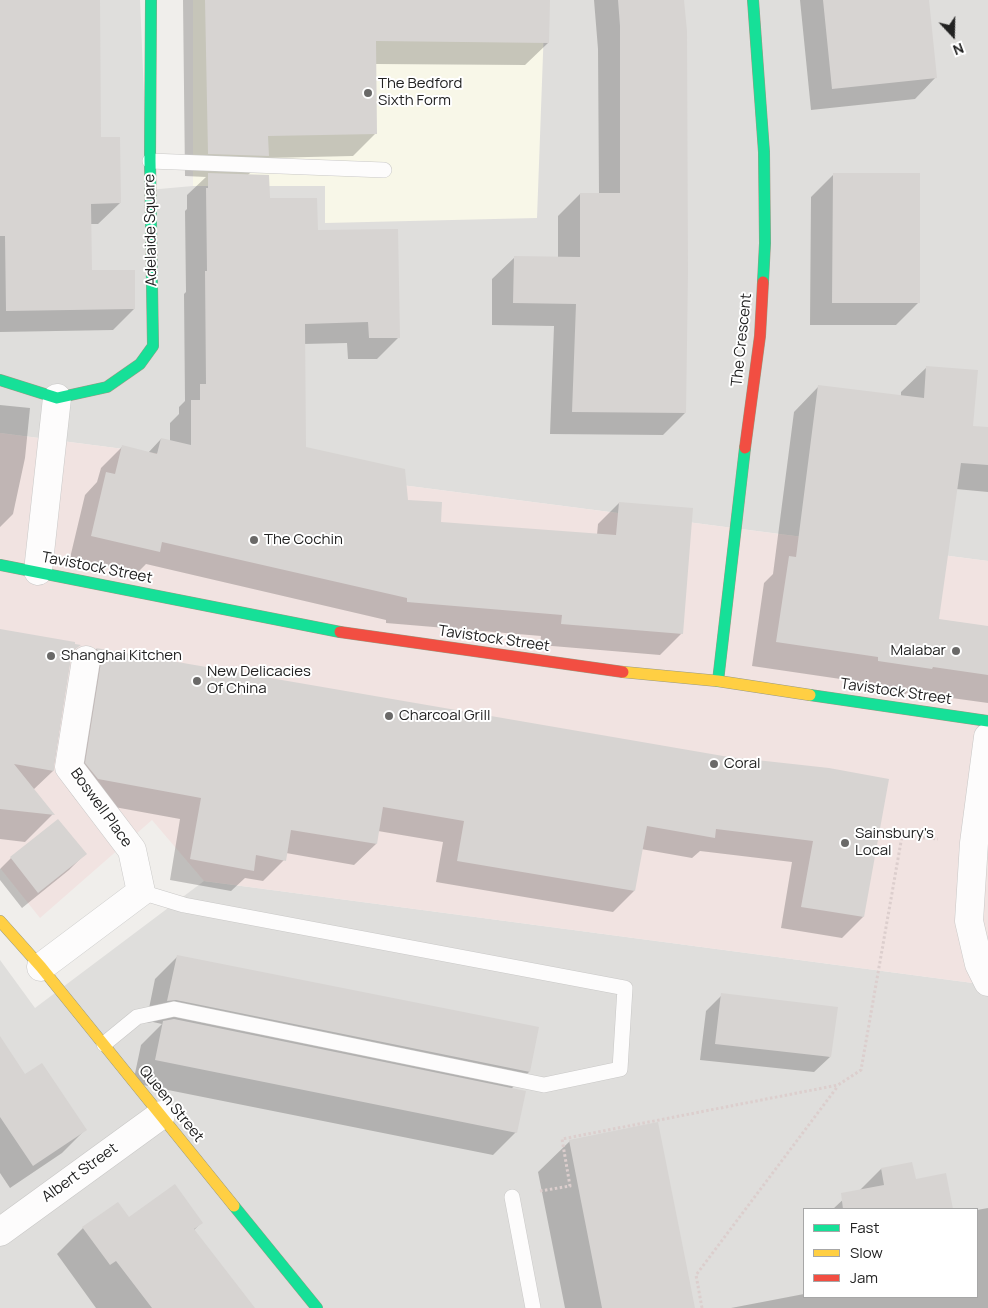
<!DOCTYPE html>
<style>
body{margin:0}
#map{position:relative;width:988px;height:1308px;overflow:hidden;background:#f0eeeb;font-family:Manrope,sans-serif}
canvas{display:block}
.legend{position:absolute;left:803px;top:1208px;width:175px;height:90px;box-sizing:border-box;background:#fff;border:1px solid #a7a7a7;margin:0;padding:6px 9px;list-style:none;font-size:15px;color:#222}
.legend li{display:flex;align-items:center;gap:10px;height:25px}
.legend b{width:25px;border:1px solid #a7a7a7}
.north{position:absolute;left:928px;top:10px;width:50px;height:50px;-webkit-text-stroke:4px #fff;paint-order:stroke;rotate:159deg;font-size:14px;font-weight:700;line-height:20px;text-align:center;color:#222}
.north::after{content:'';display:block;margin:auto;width:18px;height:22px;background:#222;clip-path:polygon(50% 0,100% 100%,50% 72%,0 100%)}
</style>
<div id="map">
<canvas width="988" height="1308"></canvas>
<ul class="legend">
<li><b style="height:6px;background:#16e098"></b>Fast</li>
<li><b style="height:6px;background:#ffcf43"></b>Slow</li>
<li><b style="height:6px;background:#f24e42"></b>Jam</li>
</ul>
<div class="north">N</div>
</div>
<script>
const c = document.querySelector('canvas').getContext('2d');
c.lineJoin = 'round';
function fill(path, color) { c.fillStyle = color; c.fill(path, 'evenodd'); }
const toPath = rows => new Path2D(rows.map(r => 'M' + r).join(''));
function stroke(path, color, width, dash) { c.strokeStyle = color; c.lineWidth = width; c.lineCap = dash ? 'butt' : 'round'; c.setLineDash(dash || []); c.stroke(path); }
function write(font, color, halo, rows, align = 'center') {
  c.font = font + ' Manrope,sans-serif'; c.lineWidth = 4; c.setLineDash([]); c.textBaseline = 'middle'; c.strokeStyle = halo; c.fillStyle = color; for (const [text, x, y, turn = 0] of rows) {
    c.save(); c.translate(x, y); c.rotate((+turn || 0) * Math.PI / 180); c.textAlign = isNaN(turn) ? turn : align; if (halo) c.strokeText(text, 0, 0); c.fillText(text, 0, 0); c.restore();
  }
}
const residential = toPath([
 [0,0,140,0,148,190,193,186,325,186,325,223,545,0,988,0,988,561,0,433],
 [204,881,988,985,988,1308,0,1308,0,960,35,1008],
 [804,1209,977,1209,977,1297,804,1297]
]);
const commercial = toPath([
 [0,433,988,561,988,985,204,881,152,820,40,918,0,868]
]);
const education = toPath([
 [193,0,545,0,537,218,325,223,325,186,193,186]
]);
const shadow = toPath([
 [0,0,98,0,100,138,120,203,98,224,90,224,91,271,134,309,113,330,0,332],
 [183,0,549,0,548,43,525,65,375,64,376,133,353,156,265,158,248,175,269,199,316,231,399,337,377,359,348,359,347,343,303,344,304,448,407,501,439,523,597,535,598,524,619,503,682,633,660,655,540,645,541,636,386,623,386,620,146,564,137,573,70,558,85,495,97,482,101,468,122,447,148,453,161,439,170,441,170,423,179,414,179,407,185,401,184,294,186,292,185,211,187,209,187,195,206,177,185,176],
 [594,0,683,0,685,413,663,435,550,434,554,326,492,325,492,279,515,257,558,258,558,216,580,194,599,194,598,49],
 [800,0,928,0,936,77,915,99,811,110],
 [834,174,918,303,896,325,810,325,811,197],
 [927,367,972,427,988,428,988,492,956,489,938,620,988,627,988,703,908,692,906,694,853,686,854,681,752,666,764,583,773,574,794,412,819,386,901,397,901,392],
 [0,405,30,408,25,458,13,514,0,527],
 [0,630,78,646,71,653,53,771,33,790,53,814,25,842,0,839],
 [96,649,729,758,829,770,863,917,842,938,781,928,792,862,700,851,692,858,641,849,634,891,613,912,436,882,443,842,378,831,376,844,354,865,286,853,284,860,263,881,245,878,231,891,170,880,180,819,76,800,65,785,81,685,75,670],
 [58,821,85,854,69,870,22,908,0,880,0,869,11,858],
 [178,956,538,1028,529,1072,511,1089,516,1132,493,1155,133,1083,141,1045,162,1024,153,1022,146,1023,155,979],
 [722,995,830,1057,814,1072,700,1060,706,1011],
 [0,1038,25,1076,85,1130,62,1153,10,1188,0,1173],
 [570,1141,694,1308,565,1308,538,1172],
 [881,1169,915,1180,945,1175,952,1209,833,1209,849,1194,859,1191],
 [988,1208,988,1308,731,1308,804,1294,804,1297,977,1297,977,1210],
 [129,1219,201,1223,193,1231,253,1308,96,1308,57,1254,83,1228]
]);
const building = toPath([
 [0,0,100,0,101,137,120,137,121,203,91,204,92,270,135,270,135,309,6,311,5,236,0,236],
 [205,0,550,0,549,43,376,41,377,134,268,136,269,156,208,154],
 [618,0,684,0,687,31,688,272,686,413,572,412,576,304,513,303,514,256,580,257,580,193,620,193,620,26],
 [823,0,929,0,937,78,832,89],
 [208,173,269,175,270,198,317,198,318,230,398,229,400,338,369,338,368,322,305,324,306,447,405,469,408,500,442,502,441,522,616,535,619,502,693,508,683,634,561,624,562,615,407,602,407,598,162,542,160,552,91,536,106,472,115,474,122,445,157,454,161,438,191,445,191,400,200,400,200,384,206,384,205,271,207,271,206,188,208,188],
 [833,173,920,173,920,303,832,303],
 [926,366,978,370,973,426,988,427,988,465,961,463,939,619,988,626,988,675,933,667,932,669,878,661,878,657,776,642,789,556,796,557,818,385,924,398],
 [0,629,75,642,75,644,81,645,74,650,71,658,54,765,54,771,14,764,55,815,0,809],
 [96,648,729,757,829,768,889,779,864,917,801,907,813,841,716,829,715,838,647,826,635,891,457,861,464,821,383,807,377,844,291,830,286,861,256,855,254,871,190,859,201,798,98,779,85,763,101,662,100,654],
 [58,819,87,854,38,893,10,857],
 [177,955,539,1027,530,1072,176,1000,167,1001],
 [721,993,838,1007,831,1057,715,1044],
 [174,1019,526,1091,517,1133,155,1060,163,1021],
 [0,1036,25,1074,42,1063,87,1130,33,1166,0,1117],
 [658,1122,695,1308,602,1308,569,1140],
 [912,1162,916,1179,946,1173,953,1209,843,1209,841,1193,884,1185,881,1168],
 [175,1184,203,1223,194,1229,255,1308,152,1308,116,1261,110,1265,82,1227,118,1202,129,1217]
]);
const path = toPath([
 [540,1191,570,1186,562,1139,838,1085,861,1070,902,836,938,839],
 [702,1308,696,1275,838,1086]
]);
const lane = toPath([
 [150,161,384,170],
 [104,1044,137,1017,174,1009,544,1085,620,1069,625,988,184,905,141,892],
 [512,1197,533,1308]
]);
const street = toPath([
 [38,571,57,398],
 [988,737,974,843,969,921,979,964,988,982],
 [41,967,141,892,132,850,69,767,86,660],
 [0,1232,161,1115]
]);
const fast = toPath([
 [753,0,764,152,765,243,763,282],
 [0,380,57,398,107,387,140,364,153,346,150,161,151,0],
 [0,565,340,632],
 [718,681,745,448],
 [810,695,988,721],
 [234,1206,317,1308]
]);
const slow = toPath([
 [623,672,718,681,810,695],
 [0,921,41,967,234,1206]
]);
const jam = toPath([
 [745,448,760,336,763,282],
 [340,632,623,672]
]);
const markers = [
 [368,93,5,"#6a6968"],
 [254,540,5,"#6a6968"],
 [956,651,5,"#6a6968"],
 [51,656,5,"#6a6968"],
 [197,681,5,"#6a6968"],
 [389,716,5,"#6a6968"],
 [714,764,5,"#6a6968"],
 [845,843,5,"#6a6968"]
];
const poiNames = [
 ["The Bedford",378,84],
 ["Sixth Form",378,101],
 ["The Cochin",264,540],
 ["Malabar",946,651,"right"],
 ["Shanghai Kitchen",61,656],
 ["New Delicacies",207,672],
 ["Of China",207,689],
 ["Charcoal Grill",399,716],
 ["Coral",724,764],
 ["Sainsbury's",855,834],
 ["Local",855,851]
];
const streetNames = [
 ["Adelaide Square",151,230,-91],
 ["The Crescent",742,340,-84],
 ["Tavistock Street",97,568,11],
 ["Tavistock Street",494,639,8],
 ["Tavistock Street",896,692,8],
 ["Boswell Place",101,808,54],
 ["Queen Street",171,1104,51],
 ["Albert Street",80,1173,-36]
];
fill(residential, '#dfdedc');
fill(commercial, '#f1e3e1');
fill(education, '#f8f7e8');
fill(shadow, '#0003');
fill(building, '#d7d4d2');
stroke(lane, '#c9c8c7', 16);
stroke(street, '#c9c8c7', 29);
stroke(fast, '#999a82', 12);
stroke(slow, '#999a82', 12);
stroke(jam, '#999a82', 12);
stroke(path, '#dccecd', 3, [2.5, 2.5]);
stroke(lane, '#fdfcfc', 15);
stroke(street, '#fdfcfc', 28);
stroke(fast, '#16e098', 11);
stroke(slow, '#ffcf43', 11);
stroke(jam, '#f24e42', 11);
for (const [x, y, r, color] of markers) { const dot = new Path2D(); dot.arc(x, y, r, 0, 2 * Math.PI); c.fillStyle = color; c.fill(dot); stroke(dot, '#fff', 2); }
write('15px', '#222', '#fff', poiNames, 'left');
write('15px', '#222', '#fff', streetNames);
</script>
